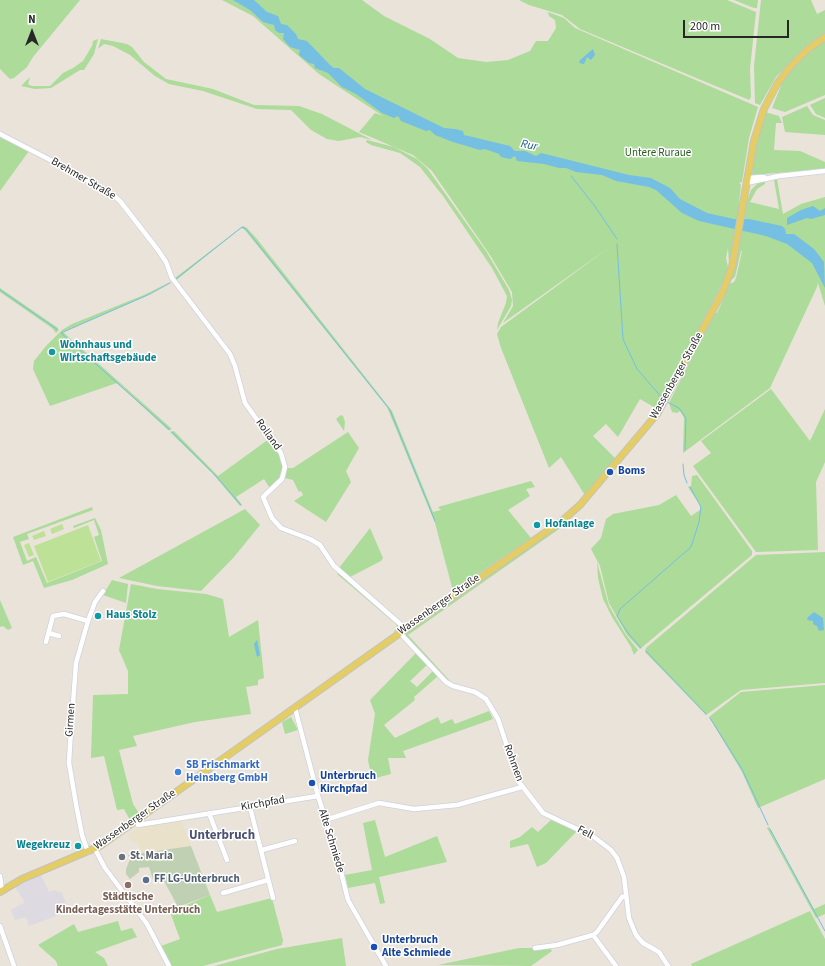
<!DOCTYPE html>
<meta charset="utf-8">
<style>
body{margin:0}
#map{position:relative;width:825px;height:966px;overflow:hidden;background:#e9e3da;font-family:"Source Sans 3",sans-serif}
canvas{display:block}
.north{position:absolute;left:12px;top:12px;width:40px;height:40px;-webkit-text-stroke:3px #fff;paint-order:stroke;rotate:0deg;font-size:11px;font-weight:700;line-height:16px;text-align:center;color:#272727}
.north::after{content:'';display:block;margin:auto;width:14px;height:18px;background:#272727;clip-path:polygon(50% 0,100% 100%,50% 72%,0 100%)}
.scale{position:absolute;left:683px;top:20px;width:106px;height:18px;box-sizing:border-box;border:2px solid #272727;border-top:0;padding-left:5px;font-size:12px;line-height:14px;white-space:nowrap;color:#272727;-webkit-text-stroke:3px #fff;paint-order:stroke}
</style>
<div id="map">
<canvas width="825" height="966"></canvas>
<div class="north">N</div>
<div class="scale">200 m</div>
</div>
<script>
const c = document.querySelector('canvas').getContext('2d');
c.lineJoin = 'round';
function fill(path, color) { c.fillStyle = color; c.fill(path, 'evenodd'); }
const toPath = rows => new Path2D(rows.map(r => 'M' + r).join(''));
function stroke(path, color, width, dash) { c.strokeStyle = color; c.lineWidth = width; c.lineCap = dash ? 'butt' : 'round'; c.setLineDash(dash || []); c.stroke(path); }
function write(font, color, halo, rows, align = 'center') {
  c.font = font + ' "Source Sans 3",sans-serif'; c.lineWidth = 3; c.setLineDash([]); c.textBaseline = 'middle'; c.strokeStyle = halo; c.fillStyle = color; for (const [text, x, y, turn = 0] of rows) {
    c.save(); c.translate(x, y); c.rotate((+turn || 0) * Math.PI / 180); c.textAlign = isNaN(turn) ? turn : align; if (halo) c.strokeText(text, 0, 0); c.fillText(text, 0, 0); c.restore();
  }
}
const industrial = toPath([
 [41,875,49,892,54,890,62,893,69,911,29,926,26,917,15,920,13,916,11,910,25,902,15,887]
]);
const education = toPath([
 [181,820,191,846,142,853,137,842,131,842,128,835,141,826]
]);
const green = toPath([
 [0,0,80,0,33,57,27,67,14,78,10,79,0,69],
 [222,0,362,0,384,16,430,39,458,58,486,62,508,60,530,51,536,41,548,41,556,28,555,20,549,16,548,12,564,18,575,28,758,107,749,138,742,182,739,183,741,185,739,203,746,204,751,190,758,183,765,181,765,184,757,189,750,202,779,209,774,180,777,179,783,214,801,204,825,197,825,306,818,283,817,287,770,388,683,453,684,418,680,411,677,413,672,412,669,403,714,313,717,313,722,302,729,284,734,282,736,278,742,251,741,251,735,277,730,281,737,250,732,249,729,263,728,248,726,258,728,267,724,280,659,406,657,409,640,399,618,437,606,424,593,436,616,459,586,497,561,457,549,468,501,348,497,334,501,327,614,244,503,323,513,306,512,292,490,255,432,171,413,155,359,132,375,113,383,116,319,74,253,16],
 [519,0,727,0,756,12,750,69,751,97,749,100,747,99,689,75,580,29,562,15,529,5],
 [734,0,758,0,757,8,754,8],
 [761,0,811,0,817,14,825,10,825,33,806,46,776,77,760,105,755,103,754,66],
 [98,39,94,54,84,70,80,70,51,88,35,89,21,86,30,77,28,84,32,86,50,86,63,73,73,68,83,61,92,46,93,41],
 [101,39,127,44,132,47,144,62,166,79,213,89,254,105,299,106,322,114,372,140,360,137,339,141,327,139,311,130,291,110,257,109,203,91,169,84,155,76,130,55,113,46,104,44,98,49],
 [825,39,825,95,785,112,772,108,784,78,806,54],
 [825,98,825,118,816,114,810,105],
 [807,106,813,115,825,120,825,135,785,132,782,117],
 [765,112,779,116,782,123,776,123,774,150,800,151,825,162,825,169,752,175,755,147],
 [0,136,29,151,0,191],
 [367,140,394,147,417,159,427,168,486,251,509,290,512,300,511,306,497,330,498,323,506,303,507,296,492,268,443,196,420,167,400,153,371,145,366,142],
 [243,226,247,228,257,239,392,411,433,512,441,510,438,507,531,481,535,487,526,489,530,496,508,510,531,538,453,591,435,523,387,407,245,230,241,228,175,281,175,278],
 [170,282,171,282,144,297,63,332,172,429,168,430,117,383,50,406,33,369,34,361,46,346,62,330,72,324,144,295],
 [0,288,58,328,58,331,56,333,52,328,0,292],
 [771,389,810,441,825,409,825,462,816,482,818,550,756,552,693,466,711,453,701,441],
 [341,415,343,416,345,422,344,431,336,419],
 [174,431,218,476,269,439,279,451,284,465,281,479,271,490,264,479,236,497,242,505,240,506,213,474,170,432],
 [348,432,359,448,346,471,351,482,326,522,294,501,303,495,301,491,299,492,293,480,285,478,287,468,293,468],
 [697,475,752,551,752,555,640,649,627,635,609,603,600,566,591,549,601,538,606,519,613,514,659,505,676,495,691,516,700,510,700,505,688,487,691,486,692,476],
 [92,507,93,510,27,534,29,539,20,542,27,561,36,557,47,583,102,561,94,537,99,535,94,520,74,528,73,526,95,518,101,530,108,564,72,580,44,588,33,561,23,565,13,537],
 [245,509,260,525,234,557,201,591,157,586,119,578],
 [566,521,569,522,408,635,450,681,457,685,449,683,406,636,406,633,432,616,438,609,505,562],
 [370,528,383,558,381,561,350,577,339,568],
 [825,552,825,683,741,690,706,715,645,652,646,648,756,555],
 [597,562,609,606,626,635,638,650,634,655,631,647,612,617,603,599,598,578],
 [339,573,400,626,399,629,394,632,397,625,337,574],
 [112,580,128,584,126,603,103,595],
 [131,584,157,589,206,594,223,599,229,637,258,620,264,678,258,680,258,685,246,687,251,714,195,722,133,736,137,746,119,750,133,804,139,813,130,820,124,809,117,810,104,756,91,758,93,695,128,694,128,671,119,650],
 [0,600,12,628,8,630,3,626,0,627],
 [416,653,428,664,410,681,417,687,434,670,438,676,414,697,415,700,384,725,395,738,438,717,441,724,452,719,455,724,489,711,493,719,403,751,406,758,388,758,391,774,372,779,368,760,375,714,370,700],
 [825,685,825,779,758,808,742,772,709,717,741,692],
 [291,717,298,730,285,734,282,722],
 [375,820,385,857,437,836,447,862,379,877,385,903,380,904,375,883,348,888,345,875,372,870,363,823],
 [551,820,577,831,546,863,537,867,528,844,510,848,510,841,520,837,532,827,538,832],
 [769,827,814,909,825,904,825,914,816,918,767,828],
 [210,895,217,912,272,898,283,940,282,945,203,966,170,966,161,946,180,939,170,912],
 [810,911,825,939,825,966,692,966,691,964,700,960],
 [118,921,121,931,132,928,137,937,95,952,104,958,108,966,58,966,56,961,38,945,74,924,78,932],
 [342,938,346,966,214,966,277,949],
 [519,948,550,948,552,951,531,966,438,965]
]);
const cemetery = toPath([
 [191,846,210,895,178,907,163,879,154,883,149,867,139,868,139,872,130,879,126,874,126,869,130,859,128,855]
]);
const pitch = toPath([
 [62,524,64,529,52,534,50,529],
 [88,525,101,561,48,582,34,546],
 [44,531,46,536,34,540,32,536],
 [29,543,34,555,29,557,24,545]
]);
const water = toPath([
 [233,0,254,0,267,12,278,16,281,24,287,25,296,34,298,39,307,41,330,65,334,68,339,68,365,89,444,128,455,129,463,131,464,135,510,146,515,151,525,151,536,156,541,153,629,175,651,178,670,188,680,199,707,213,734,219,749,219,782,226,785,229,786,234,794,234,814,249,824,262,825,288,812,263,787,244,766,236,699,221,682,213,656,190,649,187,616,181,602,175,576,172,566,168,559,168,544,164,517,161,515,156,510,159,501,157,499,154,485,149,480,150,453,142,435,135,430,130,426,131,401,121,398,116,394,118,382,113,356,94,342,87,328,73,315,68,314,64,309,63,299,55,300,50,290,47,283,39,284,33,279,33,275,30,274,25,263,22,250,10],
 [593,49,595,55,591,60,587,57,584,64,579,63,580,60],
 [813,206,820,211,825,208,825,215,811,219,807,218,787,225,787,218,801,210],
 [814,612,823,618,824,630,819,631,817,626,813,624,813,621,807,620,808,617],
 [257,640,260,655,257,657,254,644]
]);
const stream = toPath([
 [571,176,594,205,617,239],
 [617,244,623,339,637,369,663,399],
 [176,279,242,227,245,228,390,410,435,521],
 [170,283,150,294,61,333,170,430],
 [0,290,58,330],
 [667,402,679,408,686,418,685,450],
 [172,432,216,476,241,505],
 [683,464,684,475,687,483],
 [641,648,628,633,617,616,620,609,691,547,699,522,701,507,690,487],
 [646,651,706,714],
 [710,718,742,769,768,825],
 [770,829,825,931]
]);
const minor = toPath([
 [0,134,58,164,113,195,120,201,158,250,166,262,172,278,230,354,235,366,245,403,281,453,285,467,282,479,263,497,272,518,281,528,310,539,320,545,334,566,406,629],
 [747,178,764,177],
 [746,183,779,176,825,171],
 [49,633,59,636],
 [400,633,446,682,453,686,475,692,486,699,498,719,519,782,543,813,594,837,611,850,617,858,624,877,629,918,636,935,643,943,659,952,668,966],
 [46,642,53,616,64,614,88,621],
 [295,708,318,796,335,848,348,900,386,966],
 [250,807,273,898],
 [209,813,227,860],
 [325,820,379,803,414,809,457,805,522,787],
 [136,821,138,825,318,796],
 [95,849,105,868,147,924,169,966],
 [262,850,295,841],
 [88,852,82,835,76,804,69,763,70,745,76,663,88,621,95,602,103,591],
 [0,876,2,891],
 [223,893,268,880],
 [0,926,14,966],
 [535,948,557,945,593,935],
 [616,966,593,935,597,932,622,897,626,896]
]);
const major = toPath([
 [0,892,22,879,100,846,400,633,562,521,580,505,657,414,723,291,732,267,754,141,764,109,777,84,790,67,808,49,825,37]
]);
const markers = [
 [52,352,4,"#0f9aa8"],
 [610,472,4,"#1a4fb4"],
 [537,525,4,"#0f9aa8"],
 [98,616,4,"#0f9aa8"],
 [178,772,4,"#3f7fe0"],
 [312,783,4,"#1a4fb4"],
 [78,846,4,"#0f9aa8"],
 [122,857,4,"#6b7280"],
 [146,880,4,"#5c6f8a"],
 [128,885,4,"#8d6e63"],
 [374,947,4,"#1a4fb4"]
];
const parkNames = [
 ["Untere Ruraue",658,154]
];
const streetNames = [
 ["Brehmer Straße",83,179,30],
 ["Wassenberger Straße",677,376,-61],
 ["Rolland",268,435,54],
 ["Wassenberger Straße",439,605,-35],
 ["Girmen",71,720,-86],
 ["Rohmen",513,763,70],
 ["Kirchpfad",263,804,-10],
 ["Wassenberger Straße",135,820,-35],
 ["Fell",585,833,28],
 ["Alte Schmiede",331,841,73]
];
const cultureNames = [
 ["Wohnhaus und",60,346],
 ["Wirtschaftsgebäude",60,359],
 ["Hofanlage",545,525],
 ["Haus Stolz",106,616],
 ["Wegekreuz",70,846,"right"]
];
const transitNames = [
 ["Boms",618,472],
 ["Unterbruch",320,777],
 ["Kirchpfad",320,790],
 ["Unterbruch",382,941],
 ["Alte Schmiede",382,954]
];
const shopNames = [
 ["SB Frischmarkt",186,766],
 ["Heinsberg GmbH",186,779]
];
const worshipNames = [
 ["St. Maria",130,857]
];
const serviceNames = [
 ["FF LG-Unterbruch",154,880]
];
const educationNames = [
 ["Städtische",128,898],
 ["Kindertagesstätte Unterbruch",128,911]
];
const waterNames = [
 ["Rur",529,146,11]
];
const quarterNames = [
 ["Unterbruch",222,836]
];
fill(industrial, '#dddae1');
fill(education, '#e9e1ca');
fill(green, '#acdb9a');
fill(cemetery, '#bfd1b2');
fill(pitch, '#bde297');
fill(water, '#75bfe3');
stroke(stream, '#75bfe3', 1);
stroke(minor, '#cfd1df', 6);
stroke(major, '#c3c3c3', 8);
stroke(minor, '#fff', 4.5);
stroke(major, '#e3cd64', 6);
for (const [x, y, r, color] of markers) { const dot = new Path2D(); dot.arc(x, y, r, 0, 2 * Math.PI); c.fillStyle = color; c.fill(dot); stroke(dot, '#fff', 1.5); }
write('11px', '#285d1f', '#fff', parkNames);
write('11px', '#272727', '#fff', streetNames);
write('bold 11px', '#0d838f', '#fff', cultureNames, 'left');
write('bold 11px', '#164399', '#fff', transitNames, 'left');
write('bold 11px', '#366cbe', '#fff', shopNames, 'left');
write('bold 11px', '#5b616d', '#fff', worshipNames, 'left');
write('bold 11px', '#4e5e75', '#fff', serviceNames, 'left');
write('bold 11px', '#785e54', '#fff', educationNames);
write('italic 12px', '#185c8a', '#fff', waterNames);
write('bold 13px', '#4c5173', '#fff', quarterNames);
</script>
